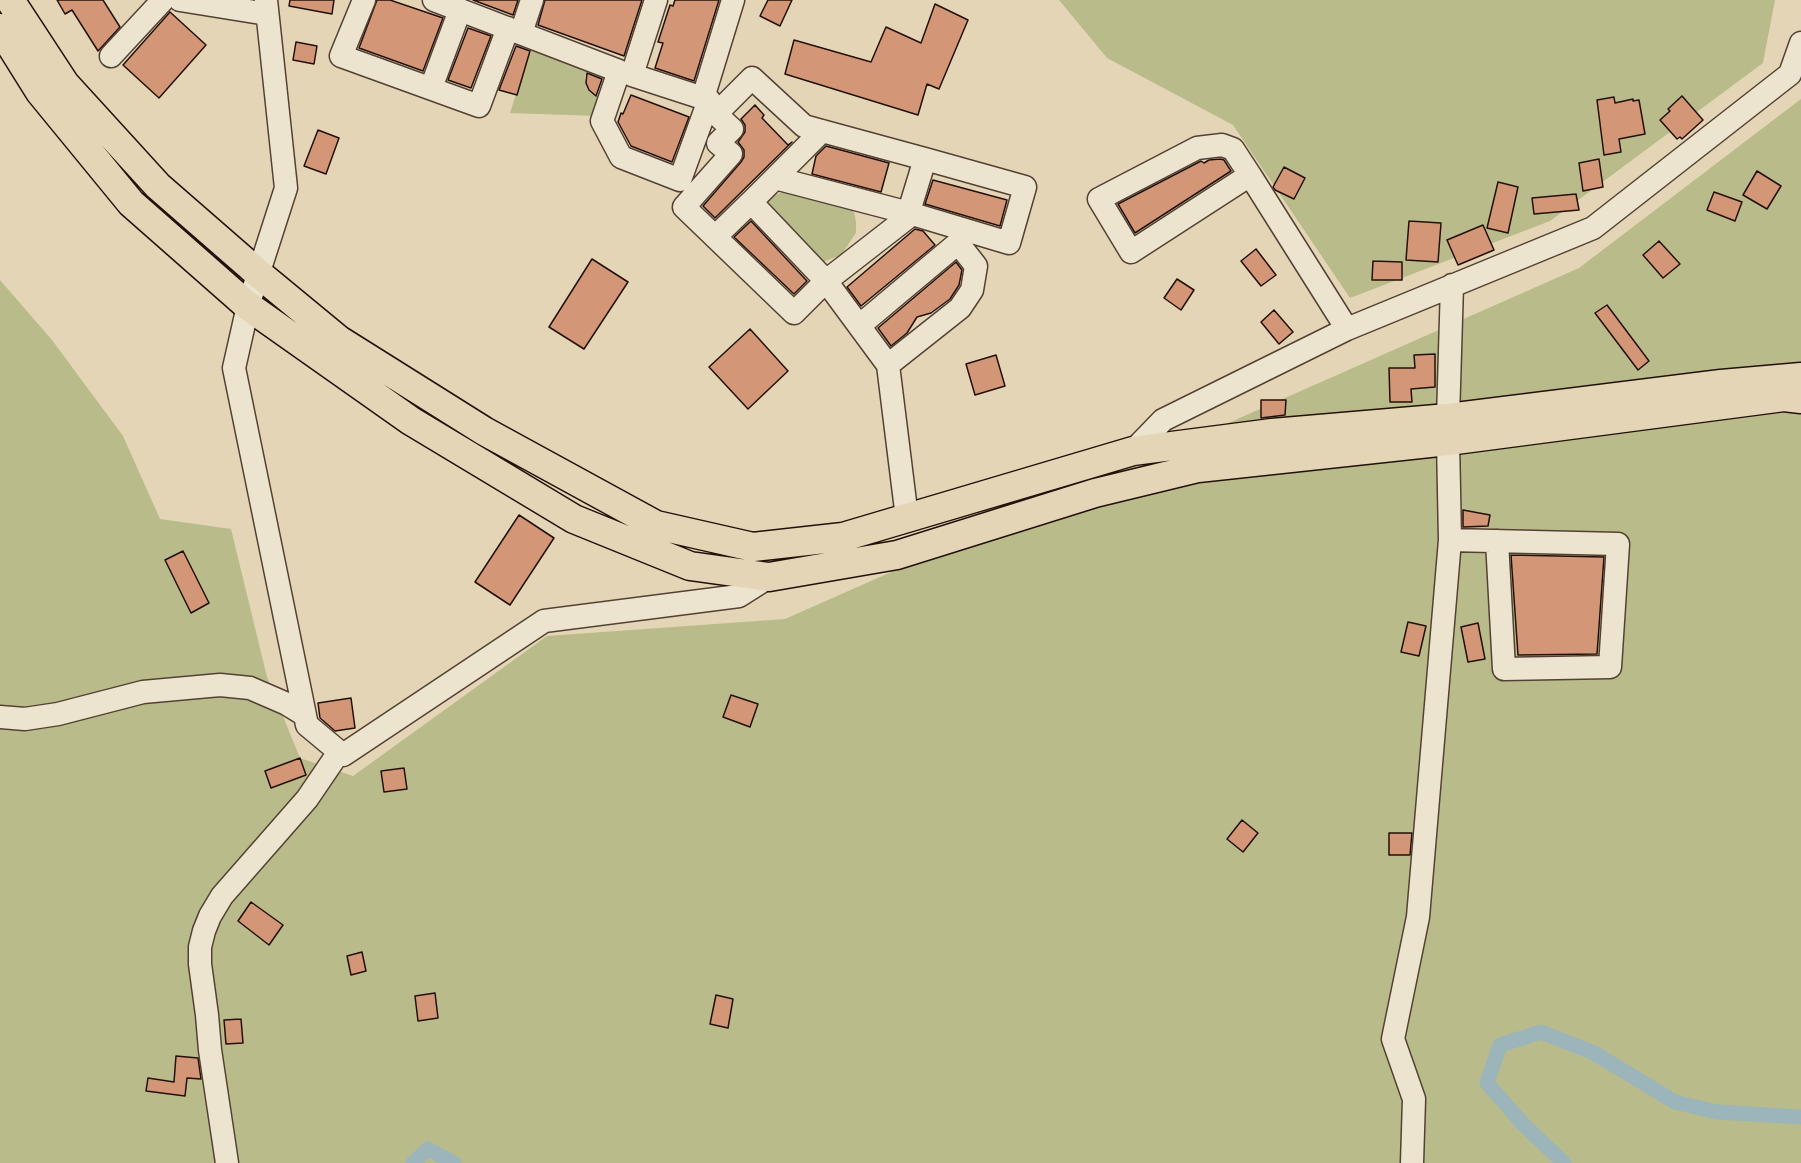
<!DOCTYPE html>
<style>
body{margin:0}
canvas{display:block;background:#e3d5b5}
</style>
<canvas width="1801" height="1163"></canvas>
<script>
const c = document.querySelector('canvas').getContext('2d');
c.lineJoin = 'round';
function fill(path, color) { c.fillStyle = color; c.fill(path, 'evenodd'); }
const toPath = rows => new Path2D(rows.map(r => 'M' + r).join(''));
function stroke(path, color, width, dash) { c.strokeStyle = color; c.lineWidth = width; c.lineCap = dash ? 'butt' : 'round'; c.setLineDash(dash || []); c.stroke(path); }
const green = toPath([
 [1059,0,1775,0,1763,63,1550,221,1350,298,1233,125,1107,58],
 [531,47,587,70,585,78,589,90,602,100,598,116,510,113],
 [1801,99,1801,1163,0,1163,0,280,52,340,123,436,160,519,231,529,267,677,300,758,353,776,547,636,785,619,1579,268],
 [789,189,851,208,854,212,856,222,856,233,841,255,820,263,766,202,771,197]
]);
const canal = toPath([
 [413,1163,428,1149,454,1163],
 [1564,1163,1524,1125,1487,1083,1500,1045,1541,1032,1594,1053,1675,1102,1717,1112,1801,1117]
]);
const building = toPath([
 [57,0,103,0,120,27,98,51,72,10,65,14,57,0],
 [290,0,334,0,332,14,289,6,290,0],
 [377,0,390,0,443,18,423,71,359,48,377,0],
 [473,0,518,0,513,15,473,0],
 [545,0,642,0,624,56,538,25,545,0],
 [675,0,719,0,694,81,655,68,663,43,658,42,670,5,673,6,675,0],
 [768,0,792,0,780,26,760,16,768,0],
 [935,4,968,20,939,89,927,84,918,115,785,74,794,40,871,62,886,27,921,43,935,4],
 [170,12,206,45,159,98,123,65,170,12],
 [468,28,491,36,471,88,448,80,468,28],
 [296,42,317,46,314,64,293,60,296,42],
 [516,46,530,51,517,95,499,90,516,46],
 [587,73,602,79,596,96,589,90,586,83,587,73],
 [631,95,689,117,672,162,631,146,618,122,621,113,623,114,631,95],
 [1682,96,1703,120,1682,139,1680,137,1677,139,1660,120,1670,111,1668,109,1682,96],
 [1614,97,1615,103,1633,99,1633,101,1639,100,1645,134,1619,139,1621,152,1604,155,1597,100,1614,97],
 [755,105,764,115,762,118,788,145,792,142,715,218,703,206,741,162,744,157,744,150,738,142,745,132,745,125,741,119,755,105],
 [318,130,339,138,326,174,304,166,318,130],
 [826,146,889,163,881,192,812,174,816,156,826,146],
 [1220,159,1224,160,1231,171,1135,233,1118,204,1201,161,1204,163,1209,160,1220,159],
 [1599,159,1603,187,1583,191,1579,163,1599,159],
 [1284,167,1305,178,1294,199,1275,190,1273,187,1284,167],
 [1757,171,1781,186,1767,209,1743,195,1757,171],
 [933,180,1007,200,1000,226,925,204,933,180],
 [1498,182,1518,187,1508,233,1487,228,1498,182],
 [1714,192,1742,202,1735,221,1707,210,1714,192],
 [1576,194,1579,210,1534,214,1532,198,1576,194],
 [751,221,807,281,794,294,734,237,751,221],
 [1409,221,1441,223,1438,262,1406,260,1409,221],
 [1483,225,1494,250,1458,265,1447,240,1483,225],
 [915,229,923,231,935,245,861,306,847,287,915,229],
 [1659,241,1680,264,1663,278,1643,255,1659,241],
 [1256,249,1276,275,1261,286,1241,261,1256,249],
 [592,259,628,282,584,349,549,327,592,259],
 [1373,261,1402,262,1402,280,1372,280,1373,261],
 [956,262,962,270,959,285,950,299,931,313,917,317,907,333,891,346,878,328,956,262],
 [1177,279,1194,290,1181,310,1164,298,1177,279],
 [1607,305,1649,361,1638,370,1595,313,1607,305],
 [1274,310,1293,332,1279,344,1261,322,1274,310],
 [750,329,788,371,748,409,709,367,750,329],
 [1435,354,1435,387,1411,389,1412,402,1390,402,1389,368,1415,368,1414,355,1435,354],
 [996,355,1005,386,975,395,966,364,996,355],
 [1261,400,1286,400,1285,415,1261,418,1261,400],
 [1463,510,1490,515,1488,526,1463,527,1463,510],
 [519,515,554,538,510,605,475,582,519,515],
 [183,551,209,603,191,613,165,560,183,551],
 [1511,555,1604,557,1597,654,1518,655,1511,555],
 [1408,622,1426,626,1419,656,1401,652,1408,622],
 [1478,623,1485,659,1468,662,1461,627,1478,623],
 [731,695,758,704,750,727,723,717,731,695],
 [351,698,355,728,335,731,320,718,318,703,351,698],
 [300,758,306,775,271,788,265,771,300,758],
 [404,768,407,789,384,792,381,771,404,768],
 [1242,820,1258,833,1243,852,1227,839,1242,820],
 [1389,833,1412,833,1410,855,1389,855,1389,833],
 [251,902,283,925,269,945,238,921,251,902],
 [362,952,366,971,351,975,347,956,362,952],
 [435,993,438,1018,418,1021,415,996,435,993],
 [716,995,733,999,728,1028,710,1024,716,995],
 [241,1019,243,1043,226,1044,224,1020,241,1019],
 [176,1056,198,1058,201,1079,187,1078,185,1096,146,1091,148,1078,174,1082,176,1056]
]);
const minor = toPath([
 [180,0,267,14],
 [266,0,286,188,248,306,234,368,307,725,343,755,544,621,739,596,769,577],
 [364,0,341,56,479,106,508,28],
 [434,0,619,71,602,121,621,157,680,180,709,100,632,75,656,0],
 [521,33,532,0],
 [111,56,163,0],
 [431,88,460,10],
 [703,98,733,0],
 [822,131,751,202,826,281,794,313,684,207,731,154,718,143,732,129,716,114,752,78,804,126,822,131,925,159,907,218,826,281,888,365,907,518],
 [1250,175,1233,149,1222,145,1197,148,1099,199,1131,252,1250,175,1347,329],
 [775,178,909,213,1009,243,1025,187,925,159],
 [715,237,751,202],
 [859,326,958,243,976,266,972,290,960,308,888,365],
 [1448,418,1452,285],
 [1133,451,1163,420,1347,329,1593,228,1790,74,1801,43],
 [1450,540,1618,544,1610,667,1504,669,1497,541],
 [0,717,25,719,58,714,143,692,220,685,250,688,287,704,305,715],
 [227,1163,210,1050,207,1015,200,964,200,947,204,931,210,916,222,896,307,799,339,752],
 [1412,1163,1414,1099,1393,1039,1418,917,1450,540,1448,441]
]);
const major = toPath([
 [10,0,65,84,158,186,259,274,339,340,484,431,656,525,753,547,843,537,1133,451,1272,433,1448,418,1721,384,1801,377],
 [0,28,40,92,131,203,248,306,411,421,574,519,690,566,769,577,897,555,1095,493,1198,468,1448,441,1784,397,1801,399]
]);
fill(green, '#b9bc8a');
stroke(canal, '#9bb5ba', 15);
fill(building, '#d39777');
stroke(building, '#231109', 1.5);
stroke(minor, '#534234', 25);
stroke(major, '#231109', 31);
stroke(minor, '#ede4cf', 22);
stroke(major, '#e3d5b5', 28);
</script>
